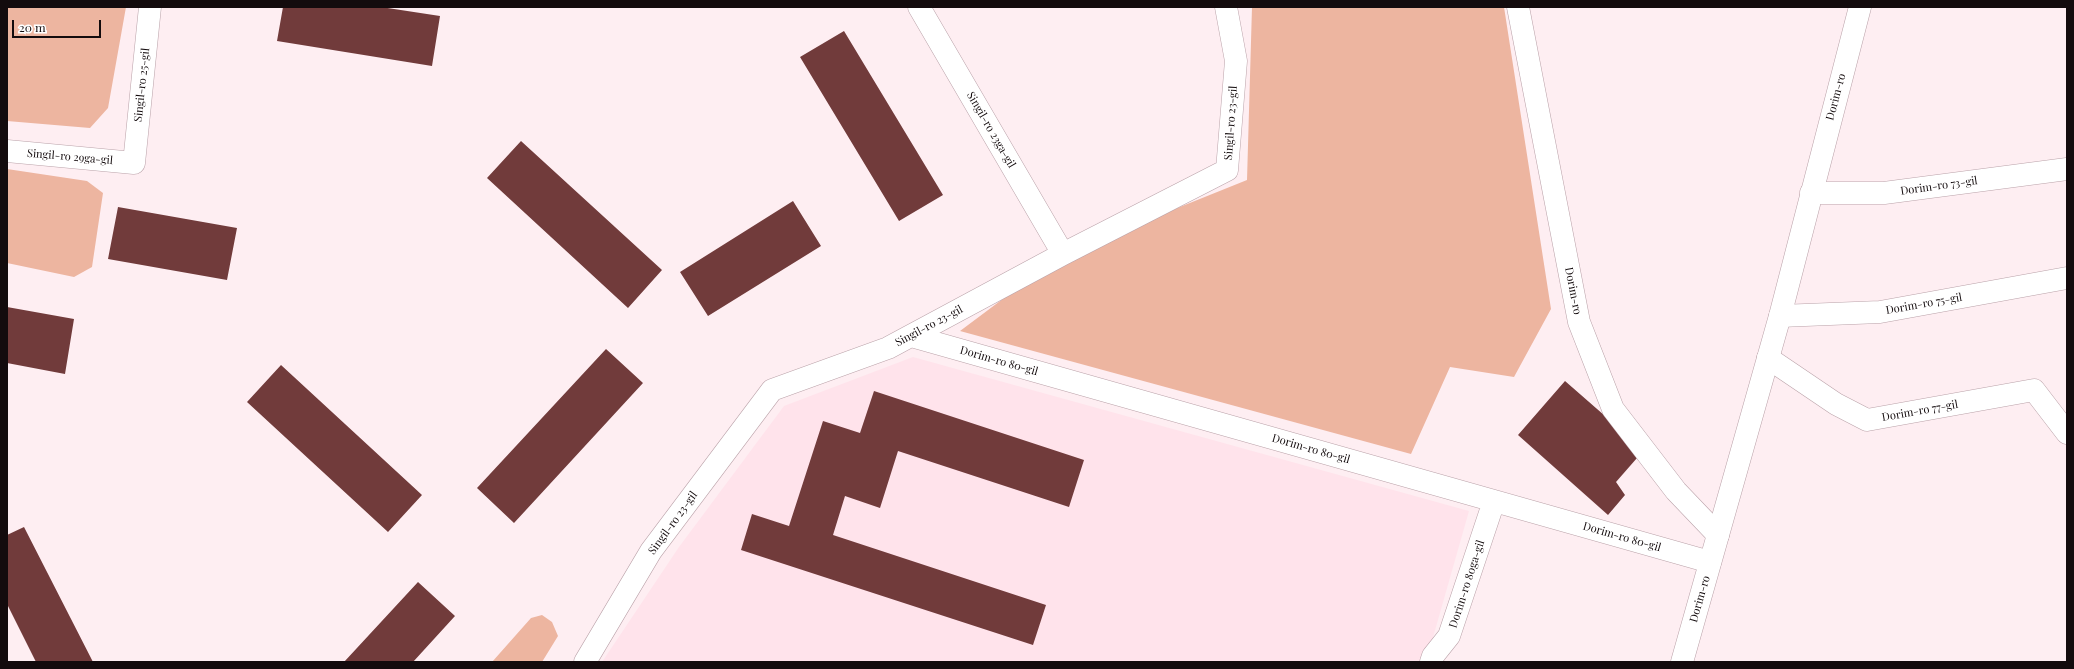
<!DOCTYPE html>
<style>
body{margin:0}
#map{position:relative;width:2074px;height:669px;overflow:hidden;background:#feeef2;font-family:"Playfair Display",serif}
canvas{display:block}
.frame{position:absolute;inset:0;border:8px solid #130b0d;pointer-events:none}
.scale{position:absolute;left:12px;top:20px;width:89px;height:18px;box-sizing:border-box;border:2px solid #130b0d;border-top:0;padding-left:5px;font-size:12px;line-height:14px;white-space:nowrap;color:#130b0d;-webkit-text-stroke:3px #fff;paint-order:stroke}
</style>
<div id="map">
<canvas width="2074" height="669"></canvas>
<div class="frame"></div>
<div class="scale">20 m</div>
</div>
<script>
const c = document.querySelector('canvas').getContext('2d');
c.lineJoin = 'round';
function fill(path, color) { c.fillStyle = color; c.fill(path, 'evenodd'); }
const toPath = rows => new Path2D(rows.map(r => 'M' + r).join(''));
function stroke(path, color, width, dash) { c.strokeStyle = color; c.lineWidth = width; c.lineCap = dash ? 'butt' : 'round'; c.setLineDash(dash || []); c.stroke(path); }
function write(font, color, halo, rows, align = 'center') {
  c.font = font + ' "Playfair Display",serif'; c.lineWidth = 4; c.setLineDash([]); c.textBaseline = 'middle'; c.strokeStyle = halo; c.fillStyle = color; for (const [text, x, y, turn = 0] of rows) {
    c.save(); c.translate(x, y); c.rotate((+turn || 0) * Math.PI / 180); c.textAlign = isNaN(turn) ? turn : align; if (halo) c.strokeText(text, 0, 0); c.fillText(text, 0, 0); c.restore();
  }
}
const built = toPath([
 [913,357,1469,511,1426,662,602,662,679,547,784,406]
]);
const green = toPath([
 [9,7,126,7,108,108,90,128,7,121,7,9],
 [1252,7,1504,7,1551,309,1514,377,1450,367,1411,454,960,331,1063,254,1247,180],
 [7,169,87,181,103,193,92,267,74,277,7,263],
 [542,615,552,622,558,636,542,662,492,662,531,618]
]);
const building = toPath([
 [283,7,381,7,440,16,432,66,277,41],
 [844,31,943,195,899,221,800,57],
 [521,141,662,270,628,308,487,178],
 [793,201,821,246,708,316,680,272],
 [118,207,237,228,227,280,108,259],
 [7,307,74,319,65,374,7,363],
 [606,349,643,383,514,523,477,488],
 [281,365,422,495,388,532,247,402],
 [1565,381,1644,450,1616,482,1625,495,1608,515,1518,435],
 [874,391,1084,460,1069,507,898,451,880,508,845,496,833,535,1046,605,1033,645,741,550,752,514,789,526,823,421,860,433],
 [24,527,93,662,36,662,7,604,7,535],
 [418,582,455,616,413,662,344,662]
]);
const minor = toPath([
 [919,7,1063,254],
 [1518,7,1579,322,1613,409,1676,491,1718,535],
 [7,151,134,163,150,7],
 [1811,193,1884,193,2067,169],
 [1780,316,1880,312,2067,278],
 [911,336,1710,562],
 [1768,358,1836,404,1867,420,2034,390,2067,433],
 [585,662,651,551,772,390,888,348,1063,254,1227,170,1236,61,1226,7],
 [1431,662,1433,656,1449,636,1494,501]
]);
const major = toPath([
 [1682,662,1780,316,1860,7]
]);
const streetNames = [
 ["Singil-ro 25-gil",142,85,-84],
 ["Dorim-ro",1836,97,-75],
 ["Singil-ro 23-gil",1231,123,-86],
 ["Singil-ro 23ga-gil",991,130,60],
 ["Singil-ro 29ga-gil",70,157,5],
 ["Dorim-ro 73-gil",1939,186,-8],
 ["Dorim-ro",1573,291,79],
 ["Dorim-ro 75-gil",1924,304,-10],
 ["Singil-ro 23-gil",929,326,-28],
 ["Dorim-ro 80-gil",999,361,16],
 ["Dorim-ro 77-gil",1920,411,-10],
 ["Dorim-ro 80-gil",1311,449,16],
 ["Singil-ro 23-gil",673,523,-54],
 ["Dorim-ro 80-gil",1622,537,16],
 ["Dorim-ro 80ga-gil",1467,584,-72],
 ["Dorim-ro",1700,599,-74]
];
fill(built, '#ffe3eb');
fill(green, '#edb5a0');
fill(building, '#713b3b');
stroke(minor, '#baa2a9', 23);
stroke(major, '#baa2a9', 23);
stroke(minor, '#fff', 22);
stroke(major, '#fff', 22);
write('11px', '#130b0d', '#fff', streetNames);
</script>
